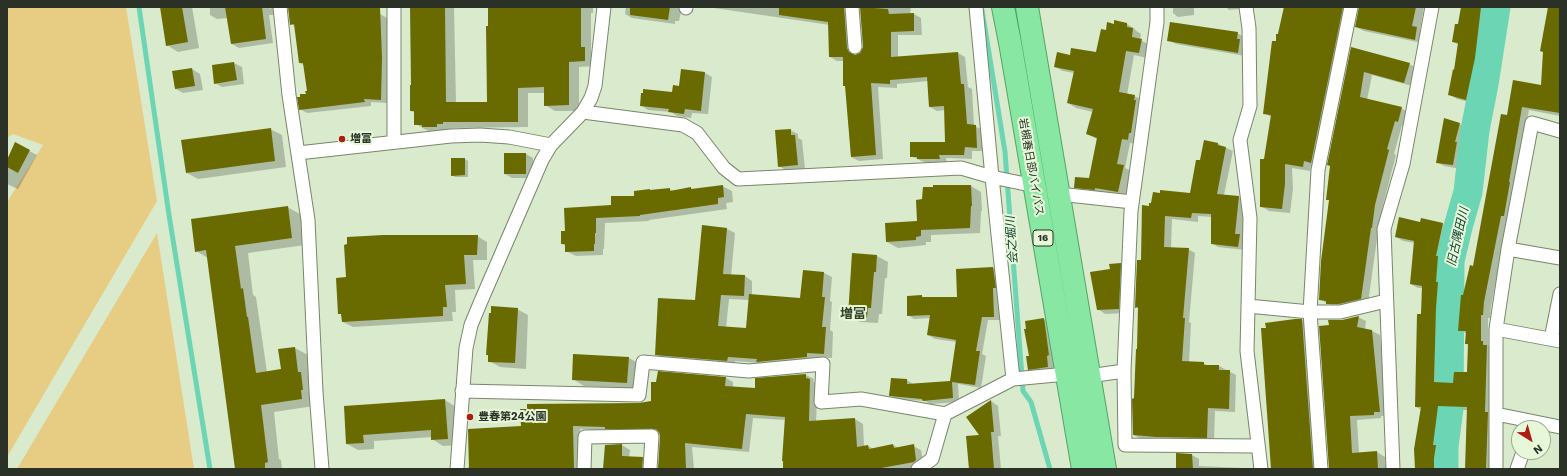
<!DOCTYPE html>
<meta charset="utf-8">
<style>
body{margin:0}
#map{position:relative;width:1567px;height:476px;overflow:hidden;background:#daeacc;font-family:"Work Sans",sans-serif}
canvas{display:block}
.frame{position:absolute;inset:0;border:8px solid #2b3126;pointer-events:none}
.north{position:absolute;left:1511px;top:420px;width:40px;height:40px;box-sizing:border-box;background:#e7f8d9;border:1px solid #9ca891;border-radius:50%;rotate:143deg;font-size:11px;font-weight:700;line-height:16px;text-align:center;color:#2b3126}
.north::after{content:'';display:block;margin:auto;width:14px;height:18px;background:#ad1d12;clip-path:polygon(50% 0,100% 100%,50% 72%,0 100%)}
</style>
<div id="map">
<canvas width="1567" height="476"></canvas>
<div class="frame"></div>
<div class="north">N</div>
</div>
<script>
const c = document.querySelector('canvas').getContext('2d');
c.lineJoin = 'round';
function fill(path, color) { c.fillStyle = color; c.fill(path, 'evenodd'); }
const toPath = rows => new Path2D(rows.map(r => 'M' + r).join(''));
function stroke(path, color, width, dash) { c.strokeStyle = color; c.lineWidth = width; c.lineCap = dash ? 'butt' : 'round'; c.setLineDash(dash || []); c.stroke(path); }
function write(font, color, halo, rows, align = 'center') {
  c.font = font + ' "Work Sans","Noto Sans JP",sans-serif'; c.lineWidth = 4; c.setLineDash([]); c.textBaseline = 'middle'; c.strokeStyle = halo; c.fillStyle = color; for (const [text, x, y, turn = 0] of rows) {
    c.save(); c.translate(x, y); c.rotate((+turn || 0) * Math.PI / 180); c.textAlign = isNaN(turn) ? turn : align; if (halo) c.strokeText(text, 0, 0); c.fillText(text, 0, 0); c.restore();
  }
}
const green = toPath([
 [7,7,126,7,157,201,7,457,7,202,43,145,13,134,7,138],
 [157,233,194,469,17,469]
]);
const shadow = toPath([
 [161,7,192,7,199,48,178,52,167,45],
 [210,7,269,7,270,9,272,7,280,7,279,15,269,15,273,43,239,48,232,44,228,18,217,19,210,15],
 [289,7,355,7,380,14,387,18,389,63,387,103,371,102,371,106,307,113,300,109,308,92,305,66,300,63,296,27,291,24],
 [411,7,454,7,456,103,488,103,489,7,593,7,593,13,591,13,591,52,595,54,595,66,579,67,579,111,555,111,545,105,545,93,528,93,528,127,453,128,453,129,446,130,447,132,433,132,426,130,416,124,415,113,411,111,412,86],
 [626,7,682,7,679,21,675,21,675,24,632,18,625,14],
 [707,7,847,7,854,53,856,56,863,51,864,46,861,7,911,7,910,14,914,14,921,18,922,35,898,35,898,58,958,53,965,57,968,87,972,89,974,126,983,130,984,151,972,151,972,159,946,158,947,163,926,163,911,156,946,143,945,110,937,111,930,107,928,81,897,84,897,88,878,87,883,159,859,161,851,157,844,61,837,61,830,57,830,25],
 [1171,7,1194,7,1194,15,1178,17,1173,13,1173,8],
 [1226,7,1240,7,1240,9,1229,10],
 [1284,7,1352,7,1319,166,1311,165,1310,171,1292,168,1293,189,1290,213,1269,211,1261,206,1265,160,1271,117,1264,113,1276,42],
 [1359,7,1424,7,1420,30,1424,32,1422,43,1364,31,1356,27],
 [1462,7,1488,7,1482,63,1473,103,1457,99,1449,94,1455,71,1459,45,1453,42,1459,26],
 [1549,7,1560,7,1560,116,1529,110,1491,307,1490,318,1488,318,1488,345,1490,346,1493,469,1466,469,1468,410,1445,410,1440,449,1442,450,1441,469,1416,469,1422,410,1416,407,1423,288,1418,288,1411,284,1415,243,1403,241,1396,237,1421,223,1443,224,1450,228,1443,260,1445,261,1443,286,1444,287,1442,312,1441,383,1454,384,1468,373,1469,345,1466,344,1467,334,1459,330,1464,296,1474,267,1507,116,1542,86,1544,53,1541,51],
 [1115,22,1127,24,1135,29,1135,30,1141,34,1140,40,1150,45,1147,58,1134,55,1127,95,1134,96,1143,100,1136,144,1130,143,1125,168,1131,171,1126,197,1084,192,1075,187,1089,179,1097,139,1088,134,1093,112,1076,108,1068,103,1074,73,1063,71,1055,67,1071,56,1097,53,1106,31,1115,25],
 [1237,33,1245,37,1245,56,1176,44,1168,40],
 [1352,49,1409,64,1417,68,1412,86,1372,75,1367,100,1401,108,1409,113,1405,126,1402,125,1394,154,1396,155,1382,209,1379,232,1378,232,1368,303,1335,308,1320,299,1330,201,1327,199],
 [234,63,242,67,244,84,222,87,215,83],
 [192,69,200,74,203,90,183,93,176,89,173,72],
 [705,73,712,77,708,114,692,113,691,118,677,116,671,112,648,110,641,105,673,93,679,87],
 [1460,124,1467,128,1462,147,1464,148,1461,169,1444,166,1437,162],
 [270,129,282,135,286,167,198,179,187,173],
 [790,130,798,134,798,138,802,140,805,169,787,171,779,166],
 [16,144,37,155,18,189,7,184,7,156,9,157],
 [1218,144,1233,151,1224,195,1239,197,1246,201,1242,237,1246,239,1245,250,1218,247,1212,243,1212,217,1198,216,1198,222,1172,219,1171,248,1188,249,1195,253,1189,322,1191,323,1189,363,1203,363,1209,366,1219,366,1236,375,1235,412,1215,411,1214,441,1164,441,1141,439,1134,435,1139,309,1136,307,1150,207,1191,194,1200,161],
 [526,154,533,158,533,178,512,178,505,174],
 [465,159,468,161,468,177,455,177,452,175],
 [722,186,732,191,733,202,726,203,727,209,649,220,649,221,605,223,604,249,603,249,603,255,576,256,566,251,566,246,562,244,566,232,612,206,635,197,652,191,669,189,674,191,691,188,693,190],
 [971,186,981,192,982,211,981,211,980,233,931,235,931,242,926,242,926,245,898,248,887,242,918,222,923,200],
 [287,207,300,214,305,245,248,253,253,295,256,297,267,372,282,369,295,348,308,355,314,406,274,412,279,459,281,460,282,469,236,469,208,258,196,251],
 [703,226,727,229,735,233,731,276,745,276,752,281,752,295,801,299,824,273,832,277,830,301,832,302,830,330,833,332,832,358,815,357,815,362,765,366,759,363,735,361,735,365,664,359,656,354,696,301],
 [729,299,749,300,747,329,726,328],
 [477,236,487,242,487,260,473,260,475,289,455,290,456,312,452,312,453,321,353,327,343,322,342,315,339,313,346,278],
 [853,254,877,256,888,262,887,278,885,278,882,314,879,314,878,323,860,322,849,315],
 [1121,264,1128,268,1126,313,1105,314,1098,309,1111,270],
 [993,268,999,272,1000,320,988,320,982,354,986,356,981,388,958,384,959,402,930,404,925,401,897,399,891,395,907,380,913,384,951,382,957,342,935,339,928,335,931,318,914,319,908,315,921,296,925,298,958,298],
 [517,309,528,315,526,369,500,367,489,361],
 [1358,317,1366,321,1365,329,1372,331,1380,335,1387,416,1381,416,1381,418,1357,420,1359,453,1377,452,1385,457,1385,464,1389,466,1389,469,1330,469,1330,326,1342,321],
 [1043,319,1051,323,1055,371,1037,373,1029,369,1030,356],
 [1295,320,1302,320,1310,325,1320,469,1277,469],
 [629,358,640,364,638,389,584,386,573,379],
 [806,375,814,379,813,381,818,384,816,421,855,419,863,424,864,446,868,446,874,449,893,445,899,448,913,446,921,450,924,465,906,469,784,469,785,420,753,418,749,452,692,447,694,469,659,469,661,436,660,432,614,433,612,431,580,429,581,469,468,469,468,467,470,467,522,427,652,402,726,378,733,382,733,388,755,389],
 [445,400,456,407,459,445,443,446,432,439,432,437,374,441,374,449,358,450,347,444,345,407],
 [991,401,998,406,1001,436,998,436,1001,469,970,469],
 [622,445,630,450,629,458,642,458,650,463,650,469,604,469,606,446],
 [1192,455,1199,459,1199,466,1243,468,1245,469,1177,469]
]);
const stream = toPath([
 [139,7,169,215,210,469],
 [982,10,1005,152,1023,391,1031,402,1050,469]
]);
const river = toPath([
 [1444,469,1444,446,1449,408,1450,261,1458,227,1468,192,1475,130,1484,84,1496,7]
]);
const building = toPath([
 [160,7,182,7,188,42,166,46],
 [225,7,262,7,266,39,231,44],
 [288,7,380,7,382,58,381,100,364,99,365,102,299,110,297,97,300,97,300,94,306,94,305,91,307,91,303,63,299,63,294,24,290,25],
 [410,7,445,7,446,102,487,102,486,26,488,26,488,7,581,7,581,47,585,47,585,61,569,62,569,105,544,106,544,87,518,88,518,122,443,122,443,124,437,124,437,127,422,127,422,125,414,125,414,111,410,111,410,85,411,85],
 [630,7,670,7,668,20,630,15],
 [779,7,844,7,847,48,849,52,855,55,860,53,863,47,860,7,888,9,889,14,914,13,914,31,891,32,891,57,958,52,961,84,964,84,967,124,976,125,977,148,965,147,964,155,939,155,940,159,917,159,917,157,910,157,910,142,945,142,944,106,929,107,927,77,890,80,890,84,871,83,876,155,851,157,845,86,843,86,843,57,829,57,828,22,779,15],
 [1284,7,1343,7,1311,163,1304,161,1303,167,1285,164,1285,184,1282,209,1260,207,1260,159,1264,159,1271,115,1263,114,1272,41,1276,41,1276,34,1278,34],
 [1359,7,1416,7,1412,26,1417,27,1415,40,1355,27],
 [1461,7,1481,7,1475,58,1466,100,1448,95,1453,69,1454,70,1458,43,1452,42,1455,24,1458,24],
 [1548,7,1560,7,1560,113,1522,107,1509,182,1510,182,1504,216,1501,216,1484,302,1483,315,1481,315,1481,341,1483,341,1483,345,1487,345,1485,412,1488,412,1486,469,1465,469,1467,407,1438,406,1433,445,1436,445,1434,458,1434,469,1415,469,1414,449,1421,407,1415,407,1417,314,1421,314,1422,286,1410,284,1414,241,1395,237,1399,217,1420,222,1421,218,1443,223,1436,256,1438,256,1436,282,1438,282,1436,308,1434,382,1453,383,1454,372,1467,372,1468,344,1465,344,1466,331,1458,331,1461,295,1463,295,1470,265,1473,266,1501,114,1507,115,1513,80,1541,85,1543,52,1540,51],
 [1114,20,1127,23,1127,27,1133,28,1132,37,1142,39,1139,53,1126,51,1119,92,1135,95,1134,100,1136,100,1131,133,1129,133,1128,140,1122,139,1117,164,1124,165,1118,192,1095,188,1095,190,1074,188,1075,177,1089,178,1097,138,1086,134,1093,109,1067,103,1074,71,1054,67,1057,52,1070,55,1071,48,1096,52,1101,29,1106,30,1107,22,1114,24],
 [1170,22,1238,32,1237,39,1240,39,1238,53,1167,41],
 [1351,47,1410,63,1404,83,1364,72,1360,97,1402,107,1398,122,1395,121,1387,149,1389,150,1375,205,1372,228,1371,228,1361,299,1339,304,1326,304,1326,301,1319,300,1321,261,1329,200,1326,200,1330,166,1327,165],
 [234,62,237,80,214,84,212,65],
 [192,68,195,86,175,89,172,71],
 [681,69,705,72,701,111,685,109,684,114,668,112,669,109,640,106,641,93,643,93,643,89,672,92,673,85,679,86],
 [1444,118,1460,123,1455,142,1457,142,1453,165,1436,163],
 [271,128,275,161,186,173,181,140],
 [791,129,791,135,795,135,798,165,778,167,775,130],
 [1204,140,1218,143,1218,145,1226,147,1217,194,1239,196,1235,234,1240,234,1238,247,1211,244,1211,214,1192,213,1191,218,1165,216,1164,247,1189,248,1183,318,1185,318,1182,361,1204,362,1204,365,1219,365,1219,370,1230,370,1229,409,1208,408,1207,438,1156,437,1133,435,1132,399,1134,398,1136,349,1137,349,1138,307,1135,308,1137,260,1141,260,1142,205,1149,206,1149,203,1151,203,1153,192,1160,193,1160,190,1190,193,1196,160,1200,160],
 [15,142,30,150,18,173,7,167,7,160],
 [504,153,526,153,526,174,504,174],
 [451,158,465,158,465,175,451,176],
 [723,185,724,197,718,198,718,204,640,215,640,216,596,218,596,233,595,233,595,244,594,244,594,251,565,252,565,244,561,244,561,231,565,231,564,208,611,205,611,196,634,196,634,191,650,189,650,190,670,188,670,191,691,187,691,189],
 [933,185,971,185,972,206,971,206,970,228,921,230,921,236,916,237,916,240,886,242,885,223,917,221,916,200,922,199,923,187,933,187],
 [288,206,292,238,235,246,241,289,243,288,247,317,248,317,256,373,281,369,278,349,295,347,298,372,301,372,303,390,301,390,302,399,261,405,268,462,265,463,265,469,235,469,206,250,195,252,191,219],
 [702,225,727,228,723,274,745,275,744,296,721,295,718,326,746,328,749,294,800,298,803,270,824,272,822,297,825,297,822,327,826,327,824,354,807,353,807,357,756,362,757,359,728,357,727,361,655,355,658,298,695,300],
 [383,235,478,235,477,255,464,255,466,284,445,285,447,307,443,307,443,316,342,322,341,314,338,314,336,278,346,277,344,245,347,244,347,237],
 [852,253,877,255,876,272,874,272,871,308,868,308,867,317,848,316],
 [1121,263,1119,309,1097,310,1090,272,1110,269,1109,264],
 [993,267,996,288,993,288,994,317,982,317,976,351,980,351,975,385,952,382,953,398,923,401,922,399,889,396,891,378,907,379,907,384,950,381,956,340,927,335,930,315,907,316,907,296,922,295,922,297,957,297,956,269],
 [491,306,518,308,515,363,488,362,488,355,486,355,489,313,491,313],
 [1359,316,1357,327,1372,330,1380,412,1374,412,1374,415,1350,416,1352,453,1377,451,1378,469,1329,469,1319,326,1329,325,1328,320,1342,320],
 [1044,318,1049,355,1047,356,1048,367,1028,370,1026,356,1029,356,1024,329,1026,329,1025,321],
 [1295,319,1302,319,1313,469,1271,469,1261,328,1266,328,1265,323],
 [573,354,629,357,627,383,572,380],
 [658,371,726,377,725,386,755,388,755,378,806,374,806,378,810,379,809,421,855,418,857,447,868,445,869,449,893,444,894,448,914,444,916,460,914,462,876,469,783,469,783,461,782,461,785,417,746,414,742,449,685,443,686,469,658,469,660,436,659,432,656,429,605,429,605,427,573,426,574,469,469,469,468,429,521,426,520,409,527,409,527,404,639,403,651,401,651,382,656,382],
 [445,399,448,439,431,440,431,430,363,435,364,443,346,444,344,406],
 [991,400,994,432,991,432,994,469,969,469,966,436,979,435,966,417],
 [622,444,622,456,643,457,642,469,603,469,605,445],
 [1176,453,1192,454,1193,469,1176,469]
]);
const minor = toPath([
 [280,7,289,95,308,220,316,392,322,469],
 [852,7,855,47],
 [976,7,992,177,1035,186],
 [1246,7,1249,28,1250,106,1240,140,1250,218,1247,351,1261,469],
 [686,8,686,7],
 [583,112,683,125,697,133,724,168,738,179,961,168,992,177,1013,379],
 [394,142,394,7],
 [298,153,451,136,480,135,509,137,551,145],
 [1059,194,1132,202],
 [1508,249,1560,258],
 [1248,306,1310,312,1340,312,1386,301],
 [1496,329,1560,341],
 [1551,339,1560,294],
 [1124,371,1125,445,1258,446],
 [1089,376,1124,371,1131,211,1157,22,1157,7],
 [462,391,639,395,643,362,749,371,823,364,821,402,861,399,945,414],
 [1496,414,1560,427],
 [457,469,466,348,471,325,481,301,542,160,551,145,583,112,591,98,595,86,604,7],
 [584,469,585,437,652,436,650,469],
 [918,469,932,459,945,414,1013,379,1067,374],
 [1321,469,1310,312,1318,170,1351,7],
 [1393,469,1384,229,1403,164,1432,7],
 [1496,469,1496,329,1508,249,1532,123,1560,131],
 [1517,469,1523,452]
]);
const trunk = toPath([
 [1003,7,1011,48,1083,469],
 [1027,7,1105,469]
]);
const markers = [
 [342,139,4,"#ad1d12"],
 [470,417,4,"#ad1d12"]
];
const shields = [
 [1043,238,20]
];
const shieldNames = [
 ["16",1043,238]
];
const poiNames = [
 ["増富",350,139],
 ["豊春第24公園",478,417]
];
const streetNames = [
 ["岩槻春日部バイパス",1031,167,80]
];
const waterNames = [
 ["旧古隅田川",1458,237,-77],
 ["会之堀川",1012,240,-94]
];
const quarterNames = [
 ["増富",853,314]
];
fill(green, '#e7cc83');
fill(shadow, '#0003');
stroke(stream, '#6bd5b4', 5);
stroke(river, '#6bd5b4', 29);
fill(building, '#696a00');
stroke(minor, '#78866b', 15);
stroke(trunk, '#54a568', 24);
stroke(minor, '#fff', 13);
stroke(trunk, '#88e8a3', 22);
for (const [x, y, r, color] of markers) { const dot = new Path2D(); dot.arc(x, y, r, 0, 2 * Math.PI); c.fillStyle = color; c.fill(dot); stroke(dot, '#e7f8d9', 1.5); }
for (const [x, y, w] of shields) { const box = new Path2D(); box.roundRect(x - w / 2, y - 8, w, 16, 3); c.fillStyle = '#e7f8d9'; c.fill(box); stroke(box, '#2b3126', 1); }
write('bold 10px', '#2b3126', null, shieldNames);
write('bold 11px', '#2b3126', '#e7f8d9', poiNames, 'left');
write('11px', '#2b3126', '#e7f8d9', streetNames);
write('italic 12px', '#0b3c2f', '#e7f8d9', waterNames);
write('bold 13px', '#334027', '#e7f8d9', quarterNames);
</script>
